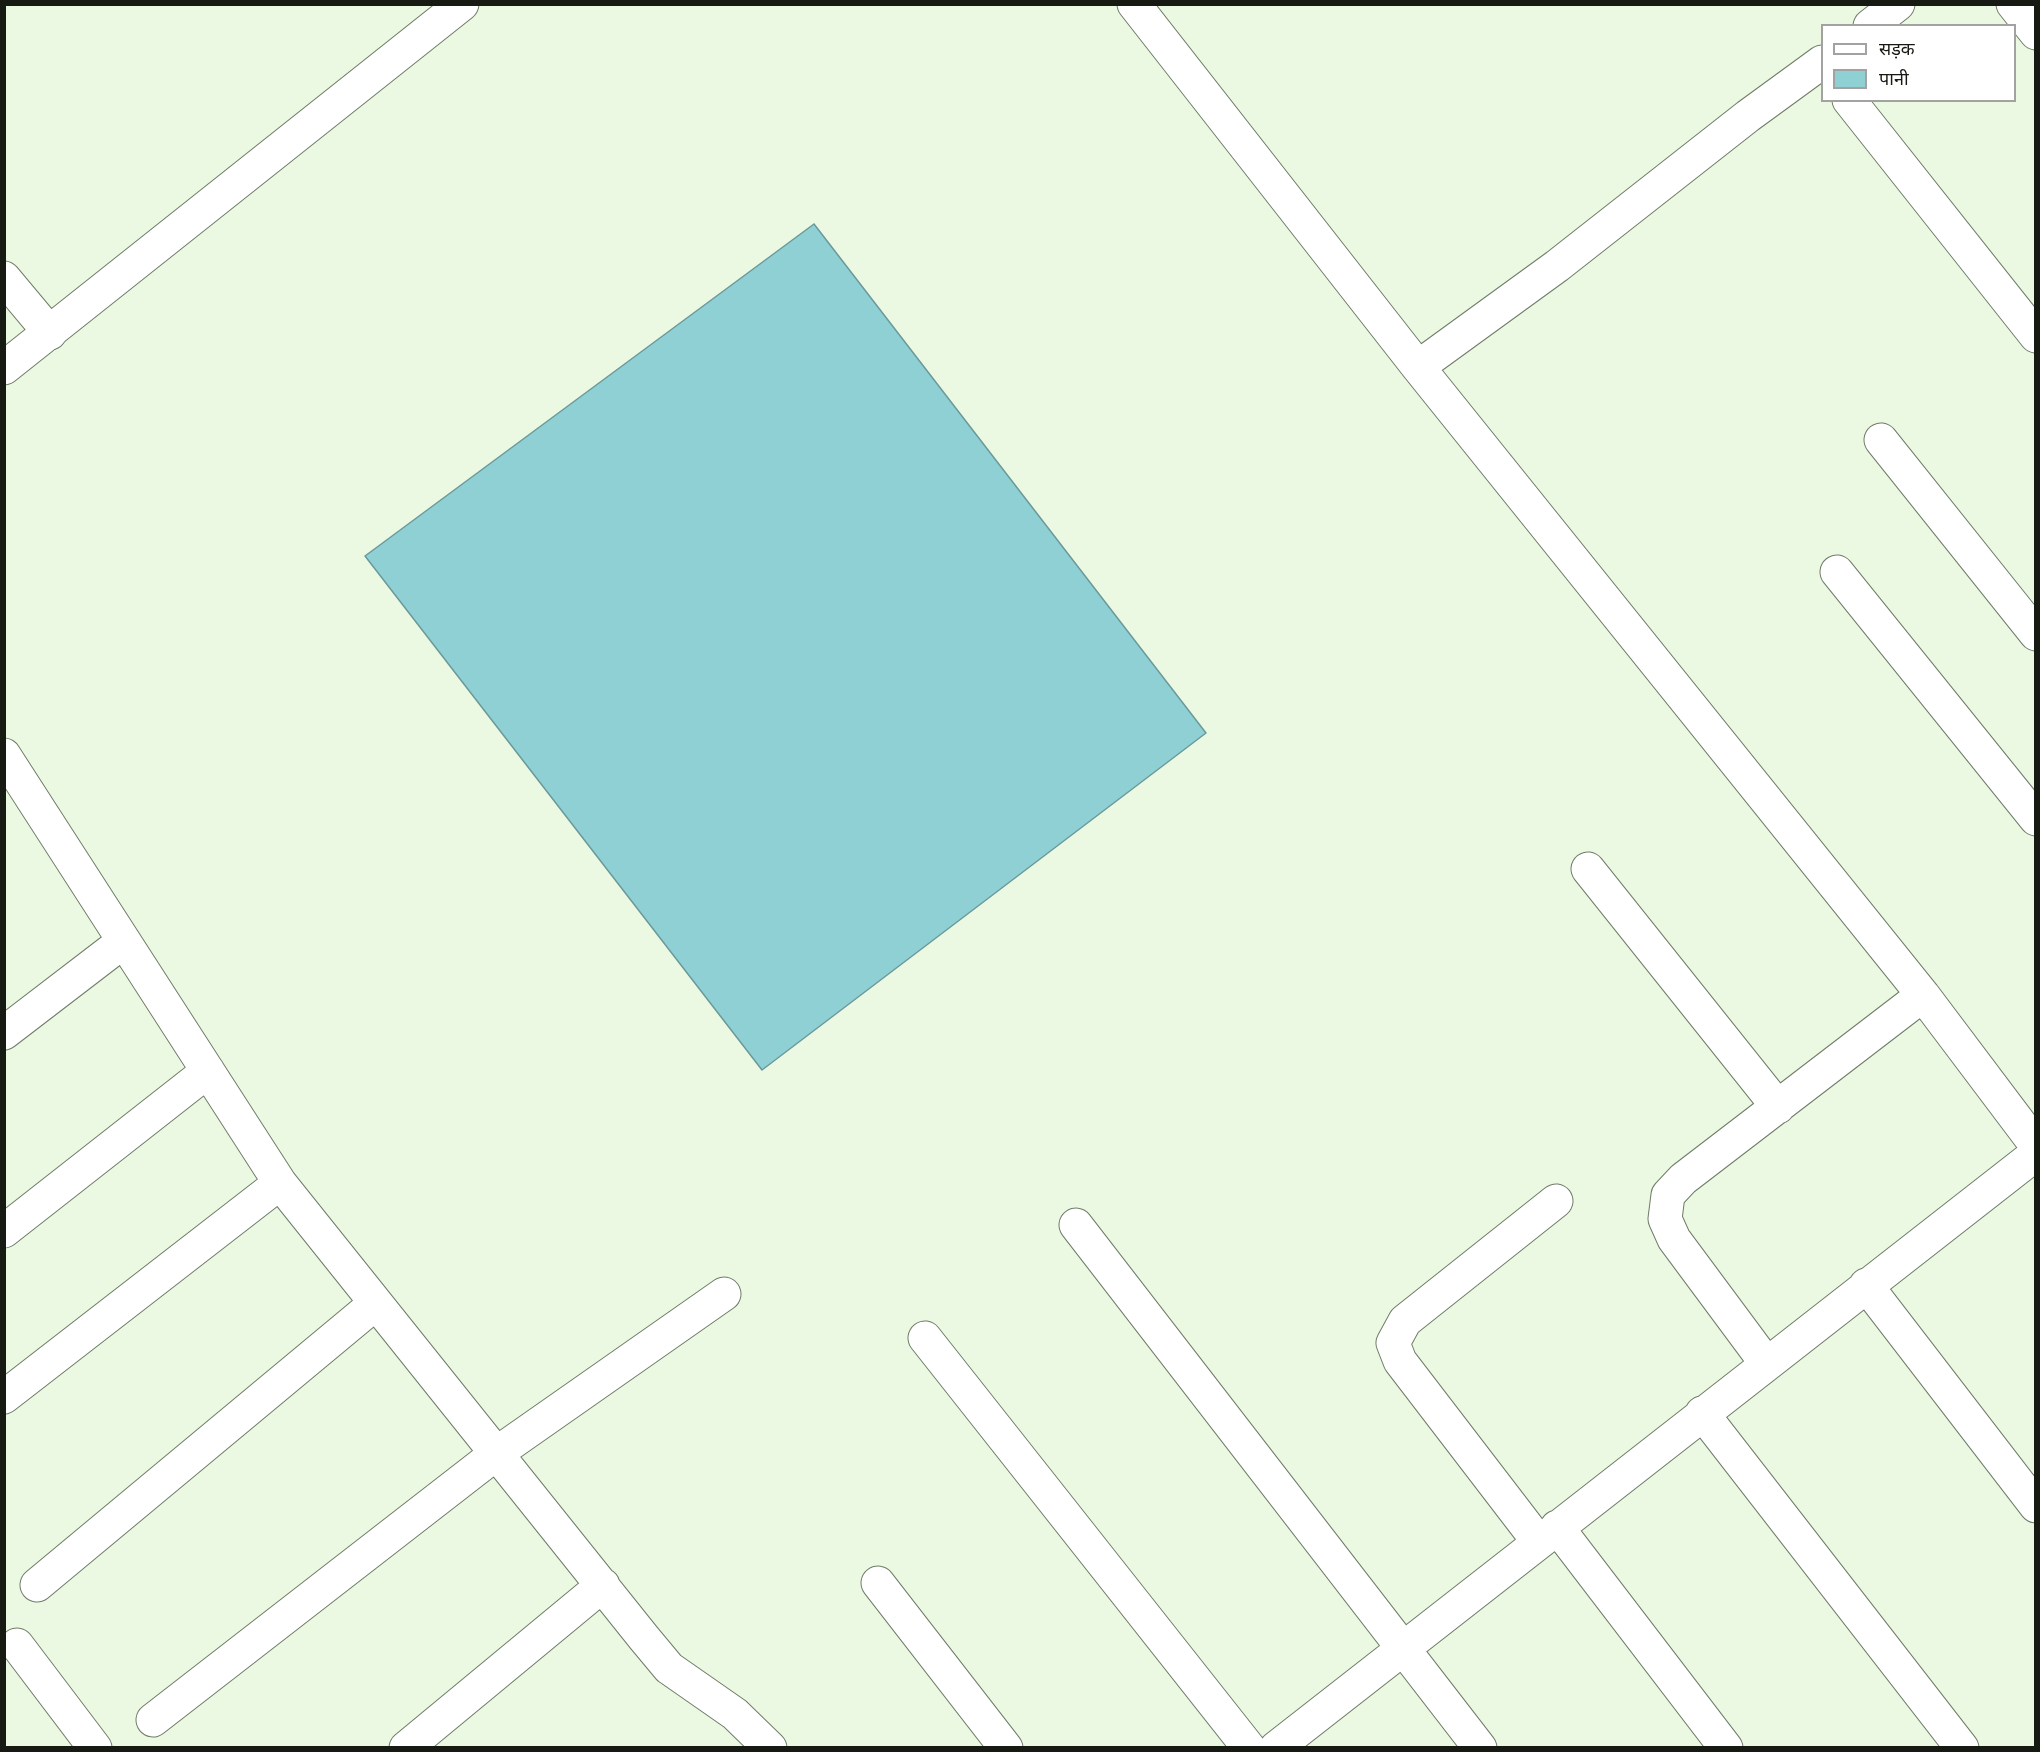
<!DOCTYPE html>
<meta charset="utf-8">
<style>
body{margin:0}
#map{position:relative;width:2040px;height:1752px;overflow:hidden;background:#ebf9e2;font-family:Jost,"Noto Sans Devanagari",sans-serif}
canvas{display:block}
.frame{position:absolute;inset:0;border:6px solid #161a12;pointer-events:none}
.legend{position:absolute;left:1821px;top:24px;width:195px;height:78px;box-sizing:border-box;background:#fff;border:2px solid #a2a3a0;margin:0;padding:8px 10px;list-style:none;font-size:18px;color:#161a12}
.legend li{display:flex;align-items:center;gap:12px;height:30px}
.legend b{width:30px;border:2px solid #a2a3a0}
</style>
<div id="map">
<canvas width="2040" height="1752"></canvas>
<div class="frame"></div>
<ul class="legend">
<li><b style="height:8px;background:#fff"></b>सड़क</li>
<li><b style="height:16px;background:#8fd0d5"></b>पानी</li>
</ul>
</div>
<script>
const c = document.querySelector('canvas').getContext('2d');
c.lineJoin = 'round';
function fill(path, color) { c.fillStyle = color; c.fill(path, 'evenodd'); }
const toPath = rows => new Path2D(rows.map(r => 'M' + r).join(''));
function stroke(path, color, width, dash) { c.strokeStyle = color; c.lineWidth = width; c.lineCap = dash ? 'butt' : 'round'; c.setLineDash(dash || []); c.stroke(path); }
const water = toPath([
 [814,224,1206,733,762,1070,365,556,814,224]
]);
const minor = toPath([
 [1134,4,1418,367,1923,995,2036,1145],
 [2013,4,2036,33],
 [1870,26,1898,4],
 [1849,100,2036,336],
 [4,278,50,333],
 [1418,367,1557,266,1748,116,1822,62],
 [1881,440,2036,634],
 [1837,572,2036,819],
 [4,755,280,1183,644,1638,669,1668,735,1714,770,1748],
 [1588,869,1778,1107],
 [4,1033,124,941],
 [1076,1225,1480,1748],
 [4,1231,208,1071],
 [1866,1285,2036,1506],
 [925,1338,1249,1748],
 [1766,1363,1674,1239,1665,1219,1668,1195,1683,1179,1923,995],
 [4,1397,280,1183],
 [1702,1413,1962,1748],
 [1557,1527,1726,1748],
 [1538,1541,1400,1361,1393,1343,1405,1321,1556,1201],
 [878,1583,1006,1748],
 [37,1585,376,1303],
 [17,1645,95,1748],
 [153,1720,497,1453,724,1294],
 [406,1748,603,1585],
 [1276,1748,2036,1154]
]);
const major = toPath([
 [4,368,462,4]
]);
fill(water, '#8fd0d5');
stroke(water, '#6b999a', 1.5);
stroke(minor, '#707c68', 35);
stroke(major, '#707c68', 35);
stroke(minor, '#fff', 33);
stroke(major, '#fff', 33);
</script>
